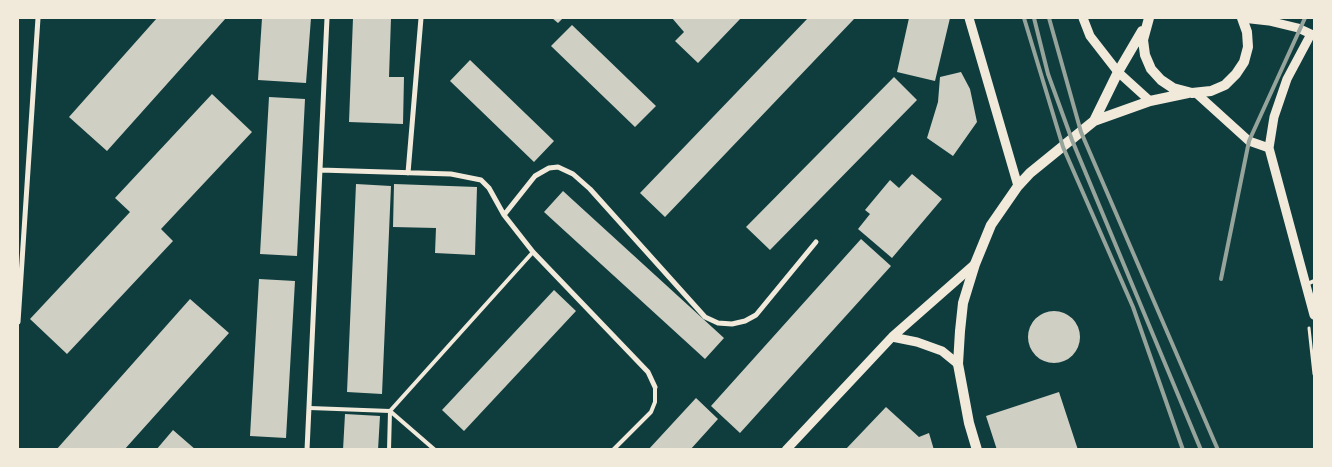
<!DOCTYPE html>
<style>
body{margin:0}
#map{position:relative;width:1332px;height:467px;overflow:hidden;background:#0f3d3e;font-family:"Roboto Condensed",sans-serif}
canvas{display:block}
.frame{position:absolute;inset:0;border:19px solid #f1e9da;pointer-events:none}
</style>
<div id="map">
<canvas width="1332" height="467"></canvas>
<div class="frame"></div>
</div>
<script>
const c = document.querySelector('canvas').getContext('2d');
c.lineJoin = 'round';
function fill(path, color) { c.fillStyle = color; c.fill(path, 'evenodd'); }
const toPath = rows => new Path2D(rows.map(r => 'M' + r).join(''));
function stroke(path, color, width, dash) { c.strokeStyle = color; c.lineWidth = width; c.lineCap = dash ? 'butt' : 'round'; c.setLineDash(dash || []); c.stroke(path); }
const building = toPath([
 [157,18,226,18,107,151,69,117],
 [262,18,311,18,306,83,258,80],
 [353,18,391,18,389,77,404,77,403,124,349,122],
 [552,18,563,18,558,23],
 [672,18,741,18,698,63,675,41,684,32],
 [808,18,855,18,665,217,640,193],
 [909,18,950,18,935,81,897,72],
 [572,25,656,106,635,127,551,46],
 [470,60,554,141,534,162,450,81],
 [961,72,970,89,977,122,953,156,927,138,938,102,940,77],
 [894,77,917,100,770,250,746,227],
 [212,94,252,132,161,229,173,241,67,354,30,319,130,212,115,198],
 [269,97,305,99,297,256,260,254],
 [912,174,942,199,892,258,858,229,870,214,865,210,890,180,899,188],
 [356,184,391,186,382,394,347,392],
 [394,184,477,187,475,255,435,253,436,228,393,227],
 [563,191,724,338,705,359,544,212],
 [861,239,891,266,740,433,711,406],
 [259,279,295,281,286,438,250,436],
 [554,290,576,311,464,431,442,410],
 [190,299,229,333,124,450,56,450],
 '1028 337a26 26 0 1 1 52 0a26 26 0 1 1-52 0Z',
 [1059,392,1078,450,997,450,986,416],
 [696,398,718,419,690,450,648,450],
 [886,407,919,437,929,433,934,450,845,450],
 [345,414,380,416,378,450,343,450],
 [173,430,196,450,156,450]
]);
const path = toPath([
 [1309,328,1314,374]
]);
const service = toPath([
 [1307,284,1314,281],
 [310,408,390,411,435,450],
 [389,450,390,411,533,252],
 [613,450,651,412,655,402,655,387]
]);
const minor = toPath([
 [320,170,451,174,481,180,489,188,504,215,533,252,648,372,655,387],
 [408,173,421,18],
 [504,215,535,176,549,168,558,167,573,174,590,189,705,317,718,323,732,324,745,321,756,315,816,242],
 [18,322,38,18],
 [307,450,327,18]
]);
const tertiary = toPath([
 [969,18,1018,186],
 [1083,18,1090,36,1118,72,1150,101],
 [1242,18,1269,21,1298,28,1311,34,1287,79,1274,117,1269,148,1314,315],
 [1196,93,1249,141,1269,148],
 [892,337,917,342,942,351,958,364],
 [786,450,892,337,975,264]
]);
const secondary = toPath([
 [1149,18,1143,40,1145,55,1151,69,1161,80,1173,88,1192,93,1211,91,1225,85,1236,74,1244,62,1248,47,1247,32,1242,18],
 [1094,121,1118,72,1142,31],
 [977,450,969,423,958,364,960,331,963,303,975,264,991,225,1018,186,1030,173,1094,121,1150,101,1188,93]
]);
const rail = toPath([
 [1024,18,1063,147,1133,307,1183,450],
 [1034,18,1048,74,1072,140,1201,450],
 [1049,18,1081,132,1218,450],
 [1221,279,1249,141,1305,18]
]);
fill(building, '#cfcfc3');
stroke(path, '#f1e9da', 3);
stroke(service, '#f1e9da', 4);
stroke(minor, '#f1e9da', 5);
stroke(tertiary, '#f1e9da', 9);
stroke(secondary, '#f1e9da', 10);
stroke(rail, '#97a49c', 4);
</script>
